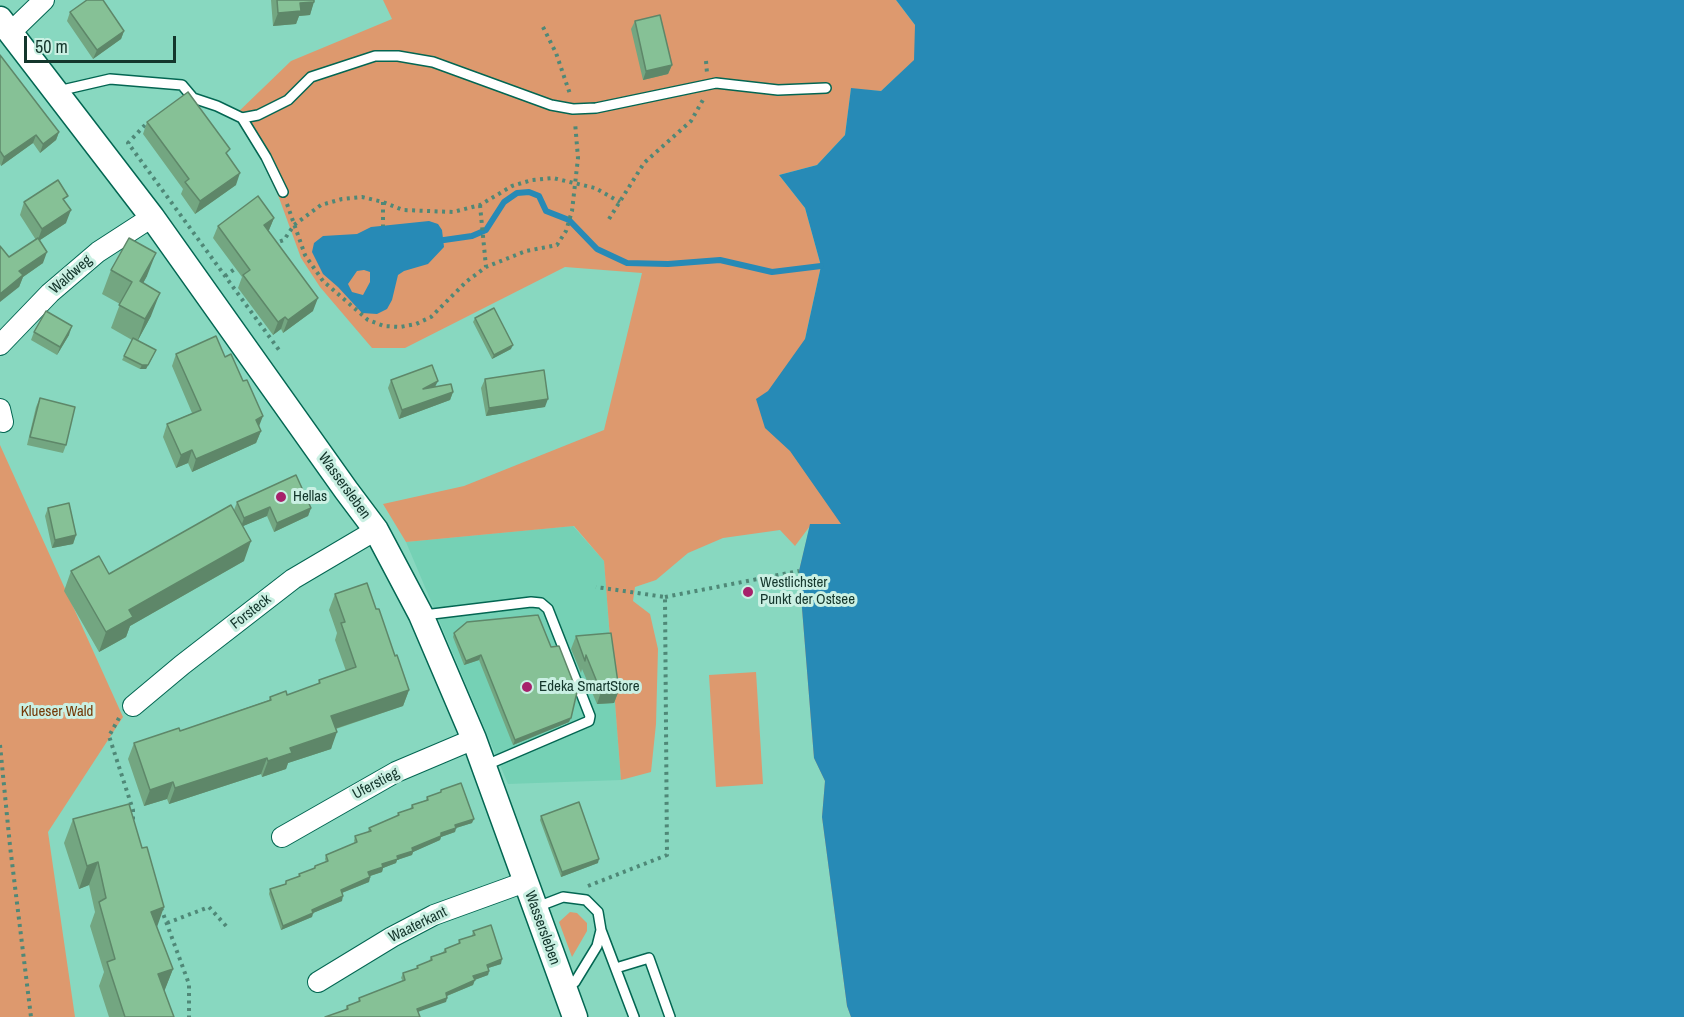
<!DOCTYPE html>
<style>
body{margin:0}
#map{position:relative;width:1684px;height:1017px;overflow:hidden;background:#88d8c0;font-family:"Archivo Narrow",sans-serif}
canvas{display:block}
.scale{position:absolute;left:24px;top:36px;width:152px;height:27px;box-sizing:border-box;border:3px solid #14362c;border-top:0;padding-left:8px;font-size:18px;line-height:21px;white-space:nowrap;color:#14362c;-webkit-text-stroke:4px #caf0e3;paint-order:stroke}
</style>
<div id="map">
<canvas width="1684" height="1017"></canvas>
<div class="scale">50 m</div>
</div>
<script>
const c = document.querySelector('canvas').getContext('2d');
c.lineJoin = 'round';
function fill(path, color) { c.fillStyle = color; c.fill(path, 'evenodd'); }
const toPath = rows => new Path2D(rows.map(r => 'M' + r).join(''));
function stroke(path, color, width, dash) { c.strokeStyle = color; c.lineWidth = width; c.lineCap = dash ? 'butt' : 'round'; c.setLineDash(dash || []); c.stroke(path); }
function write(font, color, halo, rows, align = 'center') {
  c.font = font + ' "Archivo Narrow",sans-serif'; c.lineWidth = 6; c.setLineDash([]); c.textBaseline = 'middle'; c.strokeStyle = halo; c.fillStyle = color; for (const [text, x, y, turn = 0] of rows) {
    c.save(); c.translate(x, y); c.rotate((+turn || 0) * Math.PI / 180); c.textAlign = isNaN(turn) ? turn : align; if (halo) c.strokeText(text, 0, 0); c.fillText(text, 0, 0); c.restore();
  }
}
const built = toPath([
 [573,526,604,561,621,780,508,784,406,542]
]);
const green = toPath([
 [383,0,896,0,915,25,915,60,881,91,851,89,845,135,817,165,779,175,805,208,821,266,805,339,854,512,851,1017,847,1006,822,817,825,781,814,758,799,571,810,526,795,546,780,530,723,538,688,553,656,580,635,587,633,601,650,614,658,649,656,724,651,772,621,780,604,561,574,526,406,542,383,504,464,486,604,430,642,273,565,267,405,348,372,348,320,287,301,258,278,195,261,159,234,116,291,61,392,19],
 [0,445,123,717,48,832,75,1017,0,1017],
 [756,672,763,784,716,787,709,675],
 [570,912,577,913,587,923,587,931,572,957,559,922]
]);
const water = toPath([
 [896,0,1684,0,1684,1017,851,1017,847,1006,822,817,825,781,814,758,799,571,810,524,841,524,790,451,765,428,756,399,768,391,805,339,821,266,805,208,779,175,817,165,845,135,851,88,881,91,914,60,915,25],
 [429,221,438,224,442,230,444,247,428,264,404,271,398,275,392,300,387,309,377,314,362,313,338,287,323,274,312,252,314,243,323,236,357,234,371,227],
 [364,270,370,272,370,282,363,295,352,292,348,284,357,271]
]);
const stream = toPath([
 [444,240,472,236,486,230,504,202,517,193,529,192,539,196,546,211,569,220,597,249,627,263,668,264,720,260,772,272,821,266]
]);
const path = toPath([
 [543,27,556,53,570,94],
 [706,61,707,73],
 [145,125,128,143,279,350],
 [383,202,383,226],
 [287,204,305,255,323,281,368,320,384,326,400,327,416,324,431,317,467,281,486,267,526,251,557,245,566,231,572,211,578,158,575,122],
 [480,205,486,267],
 [609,219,644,163,691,121,704,98],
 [273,244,284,240,294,225,321,205,342,199,362,197,383,202,403,210,453,212,480,205,512,186,532,180,553,178,595,188,620,202],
 [225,276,239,266],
 [665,597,799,571],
 [119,718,109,736,133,810,133,824],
 [0,745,10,846,31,1017],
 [588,886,667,855,665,597,596,587],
 [161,908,189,984,189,1017],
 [167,923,209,907,227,927]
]);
const service = toPath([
 [58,91,110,79,182,85,193,98,217,106,242,118,266,157,283,192],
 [242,118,258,115,288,100,311,77,375,56,398,56,433,62,551,105,573,109,596,108,716,83,778,90,826,88],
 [424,615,531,602,541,603,548,609,590,716,589,721,484,766],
 [537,907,563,897,586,900,598,912,601,930,634,1017],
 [616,968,649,958,670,1017],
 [567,988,575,982,597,946,601,930]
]);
const minor = toPath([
 [10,33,44,0],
 [0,345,50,293,98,252,152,217],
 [0,409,3,422],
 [133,706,182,665,293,579,376,530],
 [282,837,396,772,474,739],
 [318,982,392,937,434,915,525,882]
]);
const tertiary = toPath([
 [0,19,152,217,346,490,376,530,421,615,474,739,575,1017]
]);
const wall = toPath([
 [271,0,314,0,310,15,299,16,296,24,273,26],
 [70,12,124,31,121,39,93,59,67,21],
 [635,21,672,65,668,74,643,80,631,29],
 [0,55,59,132,56,140,40,153,33,143,1,166,0,164],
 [147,122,228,156,236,185,195,214,181,194,183,189,143,134],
 [24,202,66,202,66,223,40,240,43,263,23,277,19,287,9,257,36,240,20,215],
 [274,218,269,230,268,231,313,311,283,333,281,329,273,335,238,288,242,277,213,238,218,226],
 [111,270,147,276,143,283,151,316,138,340,154,354,146,369,140,369,122,360,132,340,111,328,120,304,102,294],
 [475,318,511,349,492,359,473,322],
 [34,332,69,335,57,355,31,340],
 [176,354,225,357,261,431,256,443,192,472,188,463,176,468,163,437,167,424,192,413,172,366],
 [485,379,545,407,486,416,481,388],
 [391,380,435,387,453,392,450,400,399,419,388,388],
 [40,398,66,445,63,453,27,445,36,407],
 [237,502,311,508,308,516,274,532,267,516,243,526,244,561,130,626,126,637,99,652,64,591,71,571,109,574,234,510],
 [48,508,76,535,73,544,52,548,45,516],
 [335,594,376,609,409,690,403,706,336,729,331,749,288,763,286,769,262,777,261,774,169,804,167,799,144,806,128,759,134,743,180,731,269,700,270,697,287,695,318,684,319,680,346,671,335,640,337,633,329,610],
 [454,633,569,722,513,745,479,660,464,665,453,637],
 [576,636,619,690,614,703,597,704,582,669,581,673,571,649],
 [441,790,472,823,456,828,455,832,441,837,440,840,413,852,412,855,397,860,396,863,383,868,382,872,370,876,369,882,342,893,342,901,313,913,312,917,281,930,269,894,270,889,285,884,286,881,298,877,299,874,313,869,315,866,326,862,325,859,326,855,355,843,354,841,355,836,368,832,369,828,397,816,398,813,410,809,412,805,426,800,427,797,440,793],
 [541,816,598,863,561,877,540,820],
 [73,819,157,927,173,969,164,991,174,1017,109,1017,99,986,104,972,90,926,95,912,89,885,79,889,64,843],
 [473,931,501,964,488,968,489,971,488,975,474,980,473,985,447,996,446,1002,345,1010,347,1006,358,1002,359,998,403,981,401,978,403,973,416,969,417,966,429,961,431,957,443,952,445,949,458,944,459,940,472,936]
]);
const shadedWall = toPath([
 [314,2,310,15,299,16,296,24,273,26,278,13,300,3],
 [124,31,121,39,93,59,97,50],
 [672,65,668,74,643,80,646,71],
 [59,132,56,140,40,153,43,144],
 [36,135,33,143,1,166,4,157],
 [240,173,236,185,195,214,200,201],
 [71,210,66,223,37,242,42,229],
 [274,218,269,230,259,238,264,225],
 [47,252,43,263,23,277,19,287,0,302,0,294,19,271],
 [156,253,147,276,131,305,140,281],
 [160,293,151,316,137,342,145,319],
 [318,298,313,311,283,333,288,320],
 [285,317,281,329,273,335,278,322],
 [72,326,69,335,57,355,60,347],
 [513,345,511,349,492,359,494,355],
 [156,350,146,369,140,369,142,365],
 [438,381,434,389,423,389],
 [453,392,450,400,399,419,402,410],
 [548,399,545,407,486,416,489,408],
 [263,416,258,429,256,420],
 [261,431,256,443,192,472,196,459],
 [192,450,188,463,176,468,181,455],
 [270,507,267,516,241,527,244,518],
 [311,508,308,516,274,532,277,523],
 [76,535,73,544,52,548,55,540],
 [251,541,244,561,130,626,126,637,99,652,106,632,129,610],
 [481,655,479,660,464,665,466,661],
 [409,690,403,706,325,732,331,716],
 [619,690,614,703,597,704,601,692],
 [571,718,569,722,513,745,515,740],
 [337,732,331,749,288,763,286,769,262,777,268,761,290,748],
 [267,758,261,774,169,804,175,788],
 [173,782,167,799,144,806,150,790],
 [474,819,472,823,456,828,455,832,441,837,440,840,413,852,412,855,397,860,396,863,383,868,382,872,367,877,368,872,382,864,455,825],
 [599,859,598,863,561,877,562,872],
 [98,862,89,885,79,889,87,866],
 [370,877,369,882,339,894,341,890],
 [343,896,342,901,313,913,312,917,281,930,283,926,312,910],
 [164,907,156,930,151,912],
 [502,959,501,964,485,969,487,965],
 [173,969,164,992,158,974],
 [489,971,488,975,472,981,473,976],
 [475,980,473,985,444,997,446,993],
 [447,998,446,1002,415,1013,417,1009]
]);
const building = toPath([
 [87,0,103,0,124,31,97,50,70,12,87,0],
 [277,0,314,0,314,2,300,3,301,11,278,13,277,0],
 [660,15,672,65,646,71,635,21,660,15],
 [0,55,59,132,43,144,36,135,4,157,0,151,0,55],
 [188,92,230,149,226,153,240,173,200,201,185,182,189,179,147,122,188,92],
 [58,180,68,196,63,199,71,210,42,229,24,202,58,180],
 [258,196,274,218,264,225,318,298,288,320,285,317,278,322,243,275,250,270,218,226,258,196],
 [38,238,47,252,19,271,23,275,0,294,0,246,9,257,38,238],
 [129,238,156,253,140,281,160,293,145,319,119,305,132,282,111,270,129,238],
 [494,308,513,345,494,355,475,318,494,308],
 [46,311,72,326,60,347,34,332,46,311],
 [216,336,225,357,231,354,243,381,247,380,263,416,256,420,261,431,196,459,192,450,181,455,167,424,201,410,176,354,216,336],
 [133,338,156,350,148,365,142,365,124,356,133,338],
 [432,365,438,381,423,389,451,384,453,392,402,410,391,380,432,365],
 [544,370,548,399,489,408,485,379,544,370],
 [40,398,75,407,66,445,30,437,40,398],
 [296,475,311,508,277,523,270,507,244,518,237,502,296,475],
 [69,503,76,535,55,540,48,508,69,503],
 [231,505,251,541,129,610,133,617,106,632,71,571,99,556,109,574,231,505],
 [367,583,376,609,379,609,395,656,397,655,409,690,331,716,337,732,290,748,292,753,268,761,267,758,175,788,173,782,150,790,134,743,179,728,180,731,271,700,270,697,286,691,287,695,320,683,319,680,356,667,341,623,345,622,335,594,367,583],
 [538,615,551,647,559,646,577,692,571,718,515,740,481,655,466,661,454,633,467,622,538,615],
 [611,633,619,690,601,692,586,655,585,661,576,636,611,633],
 [461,783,474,819,455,825,456,828,441,833,441,836,412,848,413,851,397,856,398,859,382,864,383,867,368,872,370,877,341,890,343,896,312,910,313,913,283,926,270,889,286,884,286,881,300,876,299,874,315,868,315,866,328,861,326,855,357,842,355,836,371,831,369,828,399,815,398,813,413,808,412,805,428,800,427,797,441,792,441,790,461,783],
 [579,802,599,859,562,872,541,816,579,802],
 [129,804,142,848,147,847,164,907,151,912,173,969,158,974,174,1017,125,1017,107,962,115,959,99,902,106,898,98,862,87,866,73,819,129,804],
 [491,925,502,959,487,965,489,971,473,976,475,980,446,993,447,998,417,1009,420,1017,325,1017,348,1009,347,1006,360,1001,359,998,405,980,403,973,418,968,417,966,432,960,431,957,446,952,445,949,460,943,459,940,475,935,473,931,491,925]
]);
const markers = [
 [281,497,6,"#a7216b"],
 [748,592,6,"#a7216b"],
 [527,687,6,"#a7216b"]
];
const streetNames = [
 ["Waldweg",71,275,-41],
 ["Wassersleben",344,486,54],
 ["Forsteck",251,612,-38],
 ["Uferstieg",376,784,-28],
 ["Waaterkant",418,925,-26],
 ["Wassersleben",542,928,70]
];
const poiNames = [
 ["Hellas",293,497],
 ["Westlichster",760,583],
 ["Punkt der Ostsee",760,600],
 ["Edeka SmartStore",539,687]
];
const parkNames = [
 ["Klueser Wald",57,712]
];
fill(built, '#75d1b5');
fill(green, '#dd996e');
fill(water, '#278ab6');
stroke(stream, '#278ab6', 6);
stroke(service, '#036652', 12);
stroke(minor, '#036652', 22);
stroke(tertiary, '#036652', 27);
stroke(path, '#4f8877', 4, [3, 4.5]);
stroke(service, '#fff', 9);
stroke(minor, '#fff', 20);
stroke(tertiary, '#fff', 24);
fill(wall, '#73a681');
fill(shadedWall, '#5e8769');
fill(building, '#86c196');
stroke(building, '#5e8769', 1.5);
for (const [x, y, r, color] of markers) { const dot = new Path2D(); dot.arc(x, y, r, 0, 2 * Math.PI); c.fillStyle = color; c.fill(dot); stroke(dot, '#caf0e3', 2); }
write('15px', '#14362c', '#caf0e3', streetNames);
write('15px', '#14362c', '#caf0e3', poiNames, 'left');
write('15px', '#743908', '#caf0e3', parkNames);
</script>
